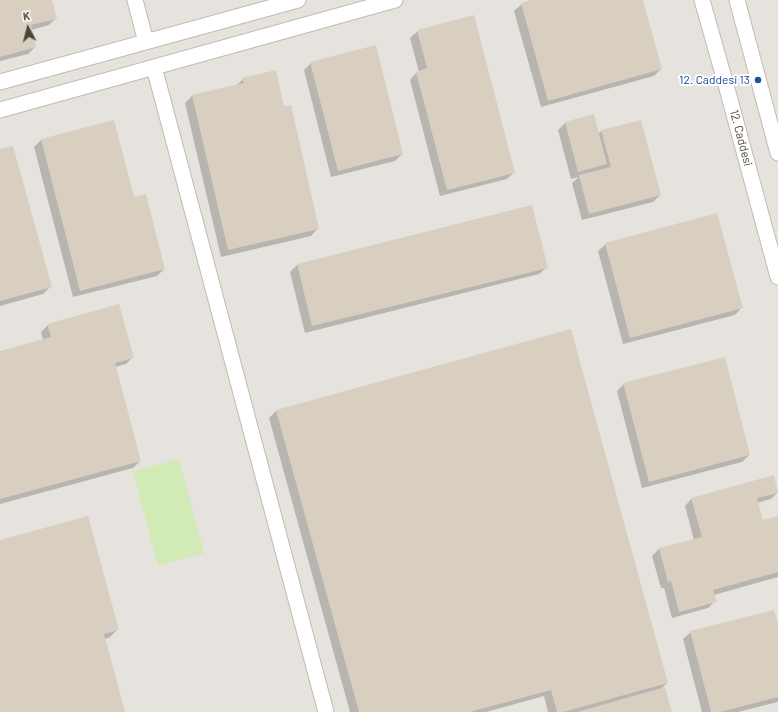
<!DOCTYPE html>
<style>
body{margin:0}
#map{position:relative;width:778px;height:712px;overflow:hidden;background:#f6f3ec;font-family:Barlow,sans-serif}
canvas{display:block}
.north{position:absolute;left:8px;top:8px;width:40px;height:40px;-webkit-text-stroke:3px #fff;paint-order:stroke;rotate:353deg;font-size:11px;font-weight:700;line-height:16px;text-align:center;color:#4b4439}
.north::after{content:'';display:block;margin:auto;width:14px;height:18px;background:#4b4439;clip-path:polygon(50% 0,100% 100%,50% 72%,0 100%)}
</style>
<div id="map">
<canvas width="778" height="712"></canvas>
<div class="north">K</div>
</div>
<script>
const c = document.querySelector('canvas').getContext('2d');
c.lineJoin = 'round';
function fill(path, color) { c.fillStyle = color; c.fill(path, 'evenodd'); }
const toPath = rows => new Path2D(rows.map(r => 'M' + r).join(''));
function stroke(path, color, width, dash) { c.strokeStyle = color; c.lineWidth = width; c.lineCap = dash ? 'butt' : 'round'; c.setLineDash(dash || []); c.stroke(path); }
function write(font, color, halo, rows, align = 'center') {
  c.font = font + ' Barlow,sans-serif'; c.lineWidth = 4; c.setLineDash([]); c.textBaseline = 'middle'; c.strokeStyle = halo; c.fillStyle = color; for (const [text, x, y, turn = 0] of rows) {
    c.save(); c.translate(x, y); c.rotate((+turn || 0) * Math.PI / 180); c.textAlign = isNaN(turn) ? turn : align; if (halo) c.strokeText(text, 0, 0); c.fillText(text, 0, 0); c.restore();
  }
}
const industrial = toPath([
 [0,0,778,0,778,712,0,712]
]);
const green = toPath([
 [179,459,204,553,158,566,133,471]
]);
const shadow = toPath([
 [0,0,51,0,56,18,49,25,31,30,35,47,28,54,0,61],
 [535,0,642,0,661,69,654,76,541,107,514,11,522,4],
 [418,31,514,172,507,179,440,196,410,80,417,72,419,72,410,38],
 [311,63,402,154,395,161,331,177,304,70],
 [243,79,283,108,318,228,311,236,221,257,185,103,192,96,236,86],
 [593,115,598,134,601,131,660,195,653,202,582,220,572,183,579,177,571,179,558,130,565,123],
 [113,121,133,198,164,269,157,276,73,297,34,147,41,140],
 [0,150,50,287,43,294,0,306],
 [606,244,742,307,735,315,623,344,598,251],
 [297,265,547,267,539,274,305,333,290,272],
 [48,325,133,357,126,364,115,367,140,461,133,468,0,504,0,352,43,340,41,332],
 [570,330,667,683,660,690,671,712,548,712,544,696,486,712,350,712,269,418,276,411],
 [624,384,749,455,742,462,642,488,617,391],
 [778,492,771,499,757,503,762,521,778,517,778,577,714,595,715,601,708,608,672,618,664,588,661,588,652,556,659,549,694,540,685,506,692,498],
 [0,541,117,630,110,637,105,639,124,712,0,712],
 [778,628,778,702,738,712,702,712,683,639,691,632]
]);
const building = toPath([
 [0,0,52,0,57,19,31,25,36,47,0,57],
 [531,0,643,0,662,69,548,101,521,3],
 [474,15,515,173,447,190,416,72,427,68,417,30],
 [376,45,403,154,338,171,310,62],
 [276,70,284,106,291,105,319,229,228,250,192,95,244,83,242,78],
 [594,114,607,164,578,172,565,122],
 [114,120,134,197,146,194,165,269,80,291,41,139],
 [641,120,661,195,589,214,579,175,611,167,601,130],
 [13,146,52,287,0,301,0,149],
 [532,205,548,268,312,326,297,264],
 [717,213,743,308,630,338,605,243],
 [119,304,134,358,115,363,141,461,0,499,0,351,51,337,47,324],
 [571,329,668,683,563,712,557,712,551,690,470,712,359,712,276,410],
 [725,357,750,455,649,482,623,383],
 [774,475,778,493,757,498,763,520,778,516,778,572,713,590,717,602,679,612,671,581,668,582,659,548,702,537,691,498],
 [88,516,119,630,104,634,125,712,0,712,0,540],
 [774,610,778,624,778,697,720,712,711,712,690,631],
 [665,687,672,712,577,712]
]);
const minor = toPath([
 [135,0,146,42],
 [702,0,726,85,778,277],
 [737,0,778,153],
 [154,67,326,712],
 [0,82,298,0],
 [0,110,395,0]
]);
const markers = [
 [758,80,4,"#1a4fb4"]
];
const transitNames = [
 ["12. Caddesi 13",750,80]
];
const streetNames = [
 ["12. Caddesi",741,138,75]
];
fill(industrial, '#e6e2dd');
fill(green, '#d2eab5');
fill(shadow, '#0003');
fill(building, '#d8cfc1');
stroke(minor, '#c2bbae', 17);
stroke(minor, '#fff', 15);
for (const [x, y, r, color] of markers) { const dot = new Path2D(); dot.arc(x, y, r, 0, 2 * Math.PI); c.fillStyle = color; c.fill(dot); stroke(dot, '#fff', 1.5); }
write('12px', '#164399', '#fff', transitNames, 'right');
write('12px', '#4b4439', '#fff', streetNames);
</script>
